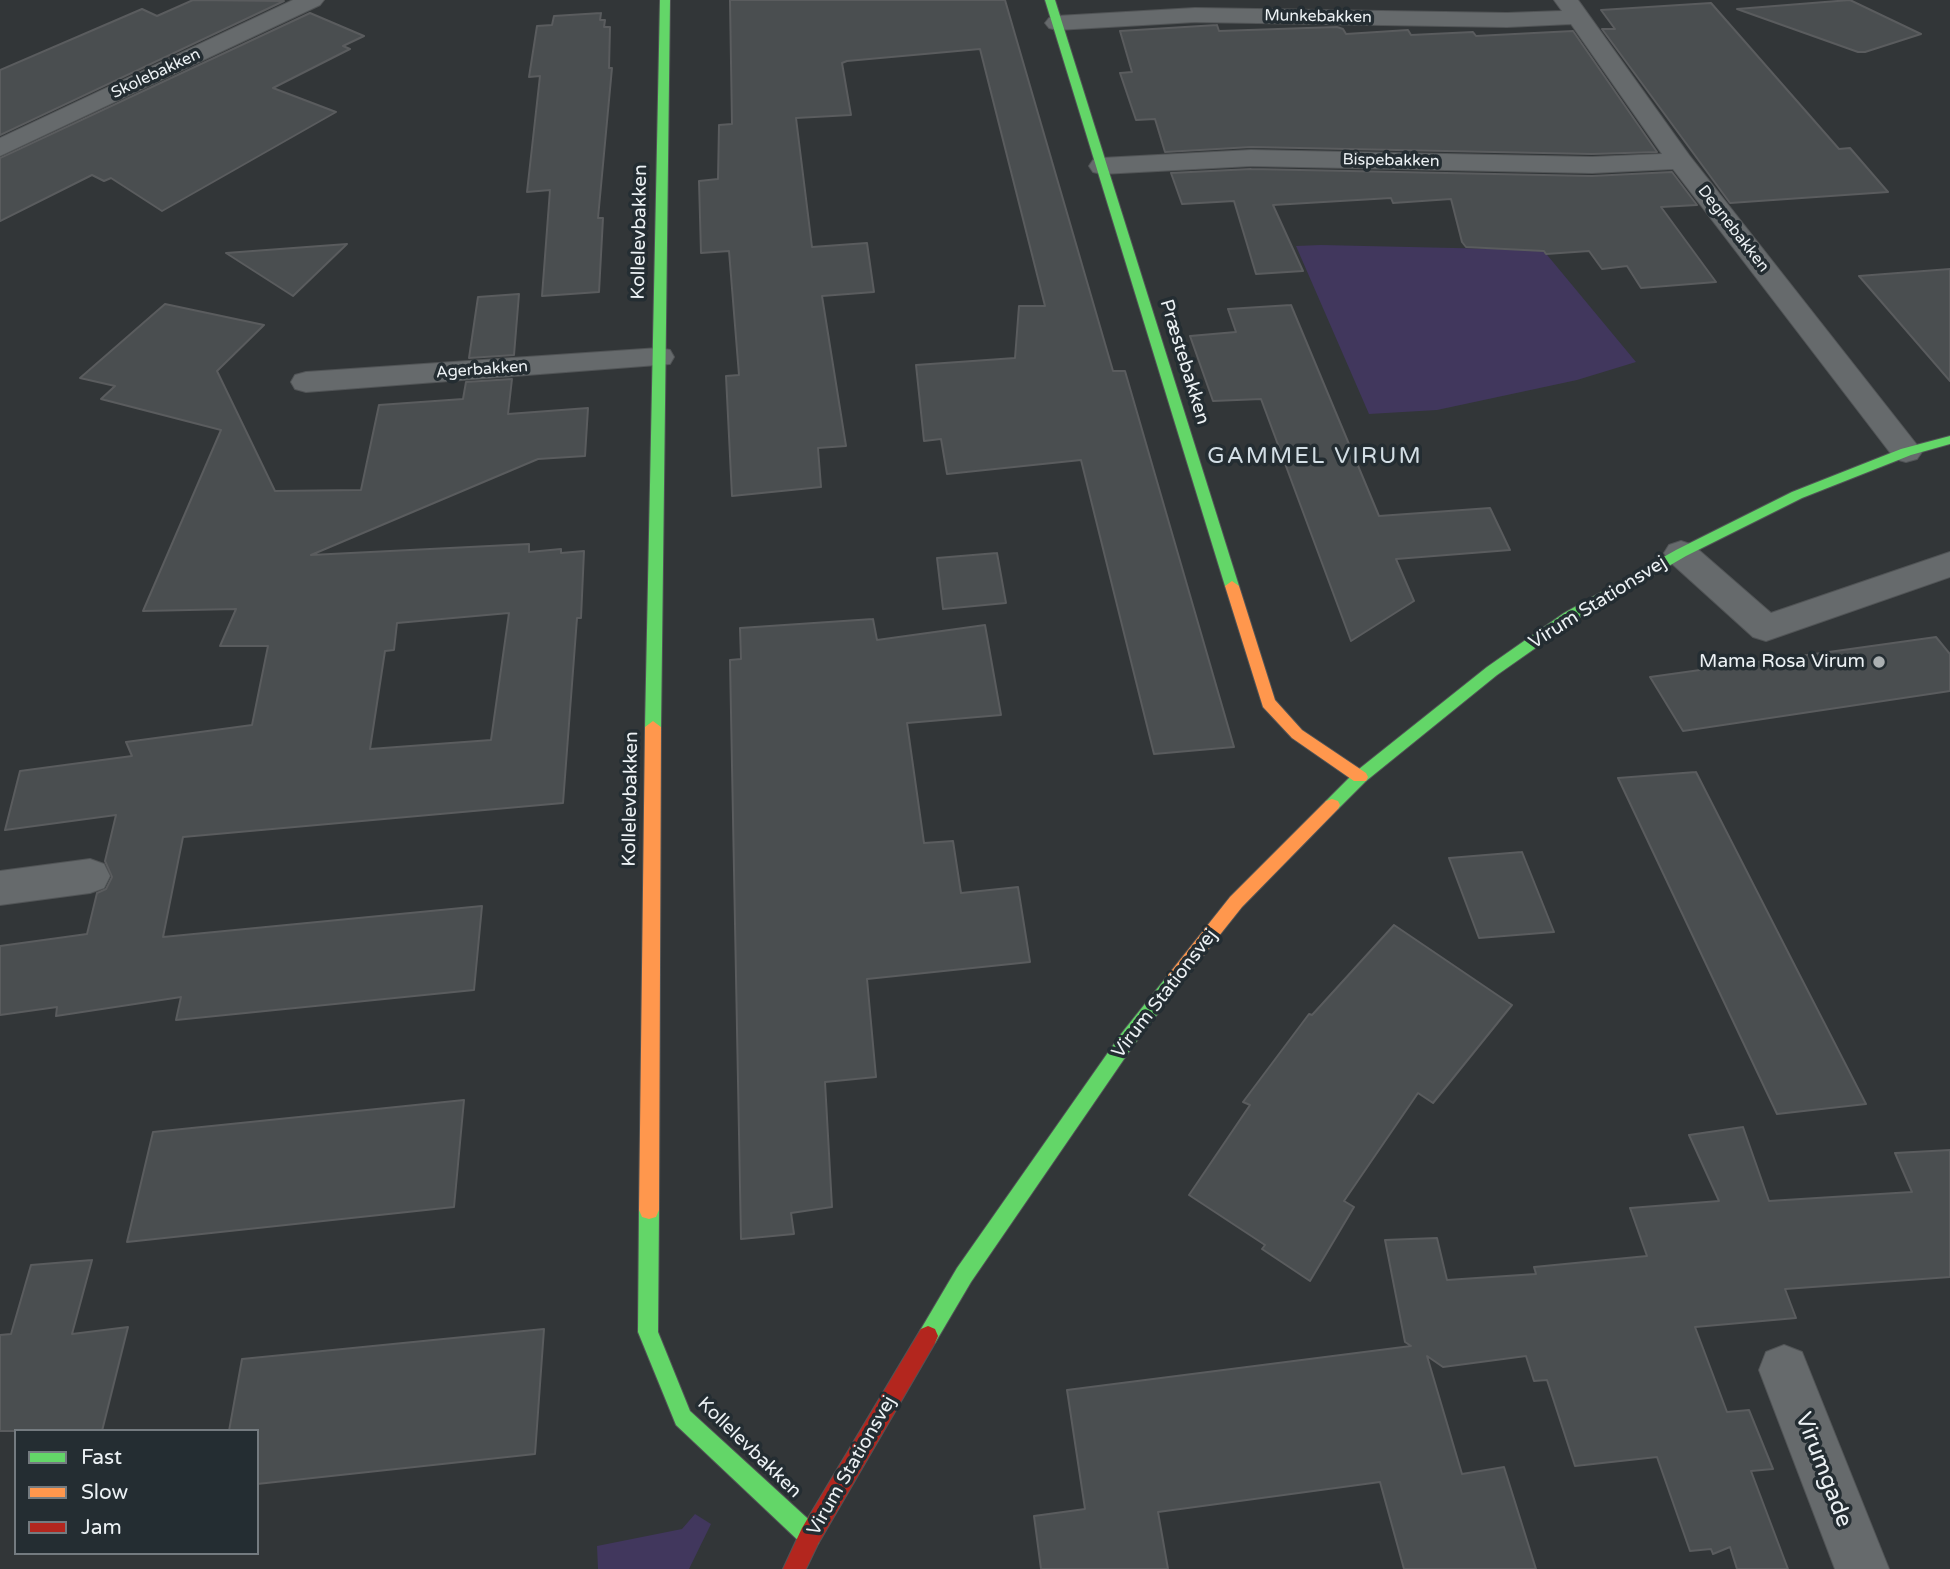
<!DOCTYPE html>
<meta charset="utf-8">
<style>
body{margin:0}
#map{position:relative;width:1950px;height:1569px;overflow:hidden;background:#323638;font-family:"Varela Round",sans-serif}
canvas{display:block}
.legend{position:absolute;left:14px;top:1429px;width:245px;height:126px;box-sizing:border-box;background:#242d32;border:2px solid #747b80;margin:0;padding:9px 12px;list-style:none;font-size:21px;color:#ecf1f4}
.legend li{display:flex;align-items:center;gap:14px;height:35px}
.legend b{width:35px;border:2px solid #747b80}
</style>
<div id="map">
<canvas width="1950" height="1569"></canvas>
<ul class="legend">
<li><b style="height:9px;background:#63d668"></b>Fast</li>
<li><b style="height:9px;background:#ff974d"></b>Slow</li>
<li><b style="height:9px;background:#b3261e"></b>Jam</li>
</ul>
</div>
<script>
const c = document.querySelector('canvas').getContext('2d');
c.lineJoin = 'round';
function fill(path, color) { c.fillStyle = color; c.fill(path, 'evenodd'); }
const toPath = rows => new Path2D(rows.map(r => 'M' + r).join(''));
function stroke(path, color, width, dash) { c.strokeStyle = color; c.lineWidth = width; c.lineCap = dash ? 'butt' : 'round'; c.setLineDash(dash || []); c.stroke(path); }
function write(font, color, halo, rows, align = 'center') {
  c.font = font + ' "Varela Round",sans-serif'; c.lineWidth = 7; c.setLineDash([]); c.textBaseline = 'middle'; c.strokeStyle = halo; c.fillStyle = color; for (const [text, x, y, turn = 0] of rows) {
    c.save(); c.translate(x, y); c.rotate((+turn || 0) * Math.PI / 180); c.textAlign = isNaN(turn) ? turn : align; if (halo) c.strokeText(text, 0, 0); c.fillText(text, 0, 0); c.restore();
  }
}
const green = toPath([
 [1321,245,1543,250,1636,362,1577,380,1437,410,1369,414,1296,246],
 [695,1514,711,1524,689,1569,598,1569,597,1546,682,1529]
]);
const building = toPath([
 [193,0,284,1,0,135,0,70,142,9,157,16,193,0],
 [730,0,1005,0,1113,371,1125,371,1234,747,1154,754,1081,460,947,474,941,439,924,441,916,365,1015,358,1019,306,1045,306,980,49,847,61,842,63,851,115,796,118,812,247,867,243,874,292,822,296,846,446,818,448,821,487,732,496,726,376,739,375,729,251,701,253,699,181,718,179,719,125,732,124,730,0],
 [1850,0,1921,34,1865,52,1858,52,1737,9,1850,0],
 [1711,3,1839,149,1850,148,1888,192,1730,203,1602,29,1615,29,1601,10,1711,3],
 [310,13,364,36,343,46,350,49,273,88,336,112,162,211,111,178,104,181,92,175,0,221,0,158,310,13],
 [601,13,600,20,605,20,604,27,610,27,609,68,612,68,598,218,603,218,599,292,542,296,550,190,527,192,540,76,529,77,537,26,552,25,554,16,601,13],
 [1217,25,1219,31,1337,27,1343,29,1346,34,1408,30,1411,35,1473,32,1476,36,1573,31,1657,152,1592,154,1251,147,1165,152,1155,119,1136,120,1120,73,1132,72,1120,31,1217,25],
 [1251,169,1592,176,1672,172,1697,205,1661,207,1716,282,1641,288,1627,266,1602,269,1589,251,1546,254,1544,251,1466,247,1462,242,1451,199,1393,203,1391,198,1273,205,1303,271,1256,274,1234,201,1182,204,1171,173,1251,169],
 [347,244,293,296,226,253,347,244],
 [1950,269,1950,381,1859,276,1950,269],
 [519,294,514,355,469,358,478,297,519,294],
 [165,304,264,325,217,371,275,491,361,490,379,405,463,399,466,382,512,379,508,414,588,408,585,456,538,459,311,555,529,544,529,552,561,549,561,553,584,551,581,618,577,618,563,803,183,837,163,937,482,906,474,990,176,1020,181,997,56,1016,57,1007,0,1015,0,946,87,934,97,893,106,889,112,877,105,861,116,815,5,830,20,771,132,756,126,742,252,725,268,646,220,646,236,609,143,611,221,430,101,399,115,386,80,378,165,304],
 [509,613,491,740,370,749,385,651,394,650,397,623,509,613],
 [1291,305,1379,516,1490,508,1510,550,1396,559,1414,601,1351,641,1261,399,1213,401,1190,336,1236,332,1228,309,1291,305],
 [997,553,1006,603,943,609,937,558,997,553],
 [873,619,877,640,985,625,1001,715,907,723,924,843,953,841,961,893,1018,887,1030,962,867,979,876,1077,825,1082,832,1207,791,1213,794,1234,741,1239,730,660,741,659,740,628,873,619],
 [1936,637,1950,654,1950,691,1683,731,1650,677,1936,637],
 [1696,772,1792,960,1866,1104,1777,1114,1618,778,1696,772],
 [1522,852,1554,932,1479,938,1449,858,1522,852],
 [1394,925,1512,1005,1433,1103,1418,1093,1344,1201,1354,1207,1310,1281,1262,1249,1265,1245,1189,1195,1250,1105,1243,1102,1309,1014,1312,1015,1394,925],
 [464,1100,454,1207,127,1242,153,1132,464,1100],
 [1743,1127,1769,1201,1912,1192,1895,1153,1950,1150,1950,1277,1785,1289,1796,1318,1695,1327,1727,1412,1749,1410,1773,1469,1751,1471,1788,1569,1737,1569,1730,1547,1713,1554,1711,1549,1690,1551,1657,1457,1575,1466,1547,1380,1534,1381,1526,1356,1443,1367,1427,1356,1462,1474,1504,1467,1536,1569,1404,1569,1380,1482,1158,1512,1168,1569,1041,1569,1034,1516,1085,1509,1067,1390,1411,1346,1405,1342,1385,1240,1437,1238,1447,1280,1536,1274,1534,1267,1647,1256,1630,1208,1719,1201,1689,1135,1743,1127],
 [92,1260,72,1334,128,1327,102,1431,0,1431,0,1335,11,1334,31,1265,92,1260],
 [544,1329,535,1454,257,1484,257,1431,229,1431,242,1359,544,1329]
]);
const street = toPath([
 [293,0,324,0,320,5,0,156,0,138,293,0],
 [1554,0,1578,0,1689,155,1917,445,1922,452,1917,459,1906,462,1895,459,1673,169,1592,173,1251,166,1102,174,1093,172,1089,166,1093,160,1102,158,1251,150,1592,157,1662,154,1571,24,1507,27,1195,22,1057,30,1049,28,1045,23,1049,18,1057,16,1195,8,1507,13,1562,11,1554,0],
 [659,348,670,350,674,357,670,364,306,392,295,389,291,382,295,375,306,372,659,348],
 [1681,541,1693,545,1771,613,1950,552,1950,577,1766,641,1753,637,1669,561,1664,553,1669,545,1681,541],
 [90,859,104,864,110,876,104,888,90,893,0,905,0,871,90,859],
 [1784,1345,1802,1352,1889,1569,1835,1569,1759,1370,1766,1352,1784,1345]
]);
const fast = toPath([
 [660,0,670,0,661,727,653,733,645,727,660,0],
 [1045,0,1055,0,1239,586,1237,590,1232,591,1225,586,1045,0],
 [1950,436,1950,444,1911,455,1802,498,1686,556,1574,621,1497,675,1366,781,1338,809,1326,809,1324,805,1326,801,1354,773,1487,667,1564,613,1676,550,1792,492,1901,449,1950,436],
 [1174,972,1180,975,1183,980,1180,985,1133,1046,971,1282,935,1343,928,1346,921,1343,918,1336,921,1329,957,1268,1121,1034,1168,975,1174,972],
 [649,1201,656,1203,659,1210,658,1332,690,1411,818,1528,821,1536,818,1544,810,1547,802,1544,676,1425,638,1332,639,1210,642,1203,649,1201]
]);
const slow = toPath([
 [1232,581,1239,586,1275,700,1302,730,1366,773,1368,777,1366,781,1354,781,1292,738,1263,707,1225,586,1232,581],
 [653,721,661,727,659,1210,656,1217,649,1219,642,1217,639,1210,645,727,653,721],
 [1332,799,1338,801,1340,805,1338,809,1242,907,1180,985,1174,988,1168,985,1165,980,1168,975,1230,897,1326,801,1332,799]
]);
const jam = toPath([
 [928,1326,935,1329,938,1336,935,1343,818,1544,806,1569,783,1569,802,1528,921,1329,928,1326]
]);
const markers = [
 [1879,662,7,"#abb0b2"]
];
const farStreetnames = [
 ["Munkebakken",1318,17,1],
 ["Skolebakken",156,74,-25],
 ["Bispebakken",1391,161,1],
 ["Degnebakken",1733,229,52],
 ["Agerbakken",482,370,-4]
];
const streetNames = [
 ["Kollelevbakken",640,232,-89],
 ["Præstebakken",1184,362,73],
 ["Virum Stationsvej",1598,603,-32],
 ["Kollelevbakken",631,799,-89],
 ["Virum Stationsvej",1165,994,-52],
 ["Kollelevbakken",749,1448,44],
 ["Virum Stationsvej",852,1466,-60]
];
const poiNames = [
 ["Mama Rosa Virum",1865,662]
];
const quarterNames = [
 ["GAMMEL VIRUM",1315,457]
];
const nearStreetnames = [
 ["Virumgade",1823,1470,69]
];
fill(green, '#41375d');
fill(building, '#4a4e50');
stroke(building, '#5a5c5e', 2);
stroke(street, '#515456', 2);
stroke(fast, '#515456', 2);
stroke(slow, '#515456', 2);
stroke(jam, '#515456', 2);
fill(street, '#666a6c');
fill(fast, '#63d668');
fill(slow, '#ff974d');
fill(jam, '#b3261e');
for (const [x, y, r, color] of markers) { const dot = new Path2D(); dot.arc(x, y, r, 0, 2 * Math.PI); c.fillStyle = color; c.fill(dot); stroke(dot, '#242d32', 2.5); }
write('16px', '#ecf1f4', '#242d32', farStreetnames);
write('19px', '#ecf1f4', '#242d32', streetNames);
write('19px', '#ecf1f4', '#242d32', poiNames, 'right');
c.letterSpacing = '2px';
write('23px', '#d3dee5', '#242d32', quarterNames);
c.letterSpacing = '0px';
write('23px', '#ecf1f4', '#242d32', nearStreetnames);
</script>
